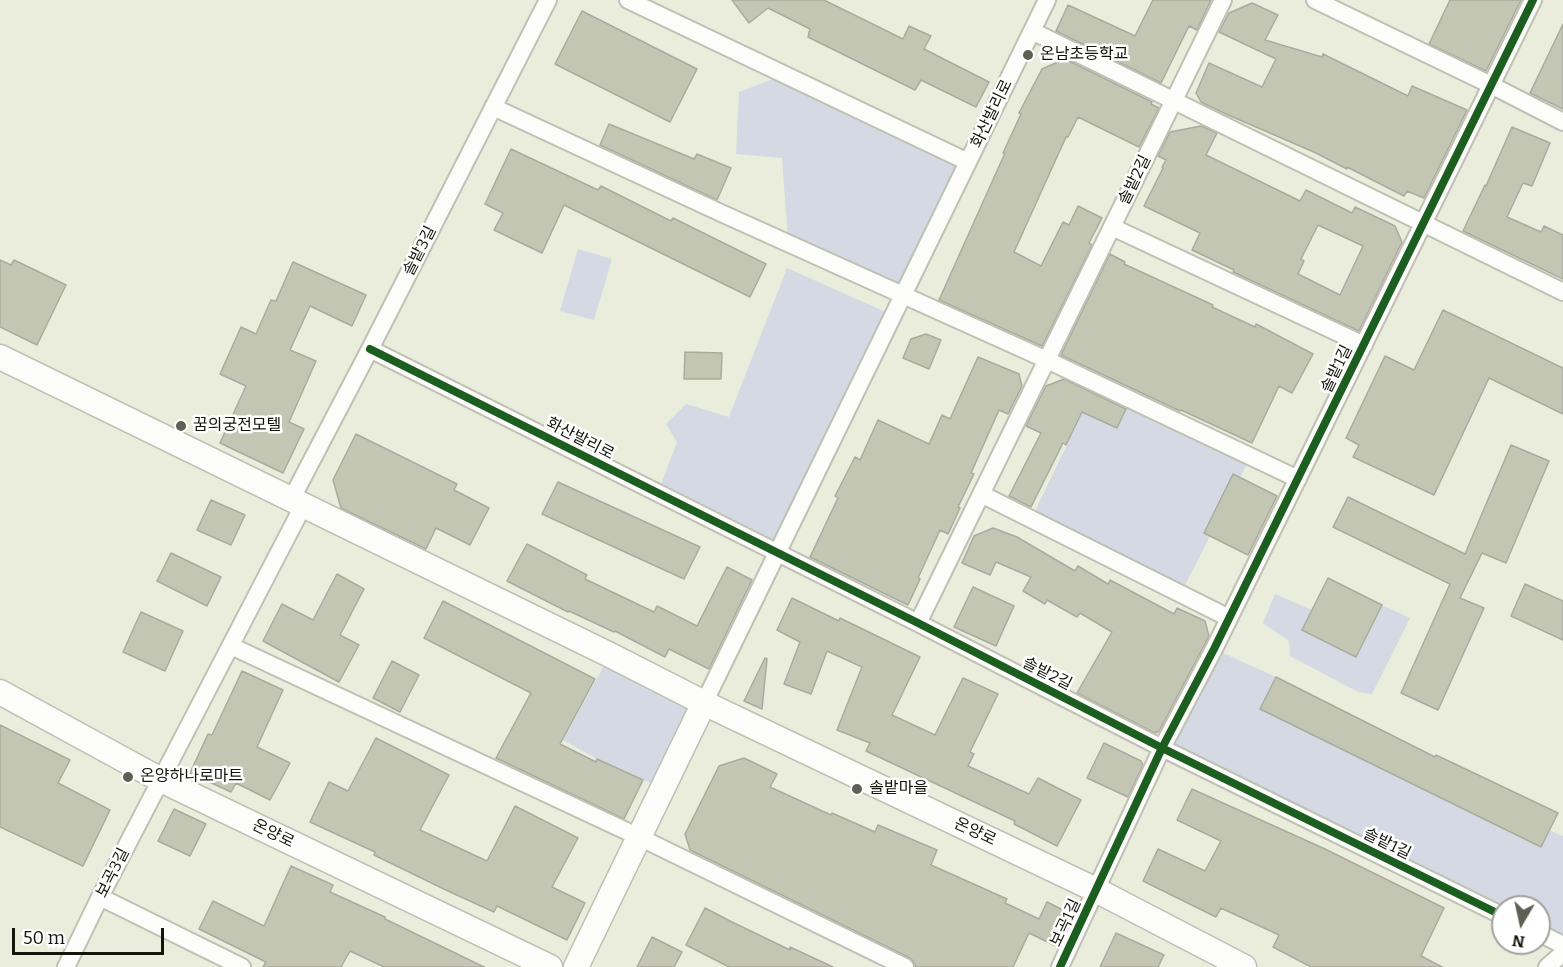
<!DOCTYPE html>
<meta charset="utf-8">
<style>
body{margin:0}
#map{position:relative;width:1563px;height:967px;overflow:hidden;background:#eaecdc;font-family:Bitter,serif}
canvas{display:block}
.north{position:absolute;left:1491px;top:895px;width:60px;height:60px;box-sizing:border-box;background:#fff;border:2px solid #a1a19d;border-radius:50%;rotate:189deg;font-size:16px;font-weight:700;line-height:24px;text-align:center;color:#14150a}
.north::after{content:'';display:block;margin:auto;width:21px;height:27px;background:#5f6054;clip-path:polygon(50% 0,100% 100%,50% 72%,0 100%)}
.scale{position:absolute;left:12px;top:928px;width:152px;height:27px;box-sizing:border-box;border:3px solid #14150a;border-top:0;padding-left:8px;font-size:18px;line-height:21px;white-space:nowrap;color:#14150a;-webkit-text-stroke:4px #fff;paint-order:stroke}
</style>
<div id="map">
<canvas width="1563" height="967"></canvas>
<div class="north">N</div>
<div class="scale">50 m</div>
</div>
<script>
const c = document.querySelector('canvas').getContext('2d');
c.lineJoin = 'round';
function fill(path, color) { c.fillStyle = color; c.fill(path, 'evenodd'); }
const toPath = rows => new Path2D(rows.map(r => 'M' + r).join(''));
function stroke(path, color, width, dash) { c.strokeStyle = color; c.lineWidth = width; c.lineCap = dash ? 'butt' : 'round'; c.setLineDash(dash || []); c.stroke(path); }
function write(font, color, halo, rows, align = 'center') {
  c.font = font + ' Bitter,"Noto Sans KR",serif'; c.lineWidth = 5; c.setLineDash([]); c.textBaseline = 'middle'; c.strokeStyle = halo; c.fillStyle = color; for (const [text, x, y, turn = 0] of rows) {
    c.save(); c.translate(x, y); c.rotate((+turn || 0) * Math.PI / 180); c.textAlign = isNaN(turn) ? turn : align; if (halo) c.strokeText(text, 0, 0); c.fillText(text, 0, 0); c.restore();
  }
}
const green = toPath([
 [784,75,968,162,902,291,788,240,782,158,736,154,739,92],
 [578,249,612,259,594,320,560,311],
 [787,268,888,313,774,545,660,487,677,442,666,424,686,404,729,417],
 [1097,383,1251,456,1181,593,1031,519],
 [1275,594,1312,610,1302,630,1356,657,1382,605,1410,618,1372,694,1358,692,1290,656,1289,641,1263,623],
 [1214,649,1276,677,1261,708,1563,836,1563,945,1539,933,1539,907,1503,907,1162,748],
 [610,655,704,703,662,788,597,759,563,740]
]);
const building = toPath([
 [732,0,824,0,903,39,909,26,931,36,924,49,989,82,976,107,921,80,915,90,808,37,810,29,768,8,749,23,732,0],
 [1153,0,1211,0,1197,30,1189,26,1161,83,1056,31,1068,5,1135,36,1153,0],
 [1450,0,1521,0,1486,71,1429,44,1450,0],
 [1252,3,1278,15,1265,40,1322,57,1323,54,1408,96,1412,86,1467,110,1424,198,1407,191,1404,196,1347,167,1347,169,1316,153,1226,114,1201,102,1196,93,1209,63,1262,87,1276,59,1219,32,1229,13,1252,3],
 [582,11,697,69,670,122,555,64,582,11],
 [1563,24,1563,109,1530,93,1563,24],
 [1065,59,1152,102,1151,104,1159,108,1139,147,1078,117,1068,137,1066,137,1014,252,1041,266,1063,222,1069,225,1078,206,1102,218,1089,243,1092,245,1042,346,939,300,1005,153,1003,153,1021,114,1019,113,1042,69,1065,59],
 [609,124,694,159,697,154,731,168,717,200,600,145,609,124],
 [1201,126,1217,133,1206,155,1300,201,1306,190,1352,213,1355,207,1395,226,1402,242,1359,331,1233,272,1234,270,1192,250,1200,233,1144,206,1163,168,1162,167,1166,160,1158,156,1170,132,1201,126],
 [1318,225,1363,246,1340,295,1298,274,1304,261,1301,259,1318,225],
 [1512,127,1550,143,1532,186,1523,183,1507,217,1541,232,1544,226,1563,235,1563,279,1463,231,1485,185,1486,186,1512,127],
 [511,149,598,190,601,186,671,221,673,218,766,264,750,297,564,205,542,253,494,230,503,213,485,204,511,149],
 [1110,254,1125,262,1124,264,1213,305,1212,307,1255,327,1256,324,1313,354,1292,393,1279,386,1252,443,1181,410,1180,411,1061,355,1110,254],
 [0,260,11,265,14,260,66,285,37,345,0,327,0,260],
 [293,262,366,295,352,326,310,306,290,350,316,361,289,422,304,429,283,473,220,443,246,386,220,374,241,327,256,334,271,300,276,301,293,262],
 [1443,310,1563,368,1563,414,1489,378,1434,495,1353,457,1359,445,1346,438,1385,356,1414,370,1443,310],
 [926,334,941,340,929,369,903,358,911,339,926,334],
 [685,352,722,353,721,379,684,379,685,352],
 [978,357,1019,374,1022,386,1008,414,999,410,971,473,974,474,958,507,960,508,948,534,940,530,918,578,920,579,908,605,810,557,838,498,835,496,855,457,860,460,878,420,929,444,942,415,950,419,978,357],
 [1064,379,1126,409,1117,428,1082,412,1066,445,1063,443,1031,507,1009,496,1041,433,1026,426,1046,386,1064,379],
 [356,434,457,484,454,490,489,508,470,545,436,528,426,549,341,508,333,480,356,434],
 [1511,445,1549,461,1506,563,1482,553,1460,598,1484,608,1438,710,1401,693,1450,584,1333,527,1348,497,1465,554,1511,445],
 [1233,474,1277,496,1248,555,1204,533,1233,474],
 [558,482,700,547,684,579,542,514,558,482],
 [211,500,245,515,231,545,197,530,211,500],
 [993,528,1017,537,1075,571,1078,566,1108,584,1110,580,1174,614,1177,608,1205,621,1209,636,1159,731,1155,733,1077,693,1112,632,1080,613,1077,617,1047,600,1045,604,1023,591,1031,577,996,562,990,575,962,563,974,536,993,528],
 [527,544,587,575,585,579,654,612,657,606,697,626,727,567,752,580,709,669,669,649,665,657,615,631,614,632,569,611,568,612,507,581,527,544],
 [171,553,221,577,207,606,157,581,171,553],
 [337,574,364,589,340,635,359,645,339,682,263,641,282,604,313,620,337,574],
 [1328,578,1382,605,1356,657,1302,630,1328,578],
 [1525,584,1563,601,1563,640,1511,616,1525,584],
 [973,587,1014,606,996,646,954,627,973,587],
 [792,598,839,621,840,618,920,657,892,715,935,735,963,678,998,694,970,752,974,754,968,766,1029,794,1038,778,1081,800,1057,846,1014,824,1015,821,866,751,870,743,837,730,862,667,827,651,811,694,784,684,800,642,777,630,792,598],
 [443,601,595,679,560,744,596,762,597,759,643,780,624,819,496,758,531,693,424,638,443,601],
 [141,612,183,631,165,671,123,652,141,612],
 [765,658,767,659,762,709,744,701,765,658],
 [392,661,419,675,400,712,373,698,392,661],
 [242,671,283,690,257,747,290,763,270,800,236,783,231,792,190,773,208,734,212,735,242,671],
 [1276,677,1435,757,1436,755,1558,813,1541,847,1260,709,1276,677],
 [0,725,70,760,58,783,110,810,83,866,0,827,0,725],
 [376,738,449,775,420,830,487,861,515,806,578,838,552,887,585,903,567,940,497,906,494,912,448,891,374,855,375,852,310,822,329,782,348,791,376,738],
 [1104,743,1141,761,1143,765,1128,797,1087,778,1104,743],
 [744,758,777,774,770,787,831,815,832,813,875,832,878,825,937,850,931,865,1007,899,1005,903,1039,919,1047,902,1069,913,1071,917,1058,947,1029,933,1013,967,916,967,913,961,910,958,690,850,685,834,719,766,744,758],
 [1192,789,1325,849,1444,908,1421,956,1442,967,1311,967,1273,947,1279,935,1221,908,1216,917,1143,881,1158,849,1205,871,1221,841,1177,820,1192,789],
 [174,809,206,824,190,856,158,841,174,809],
 [291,866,333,885,330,892,385,917,385,919,484,967,384,967,350,951,341,967,263,967,266,962,199,929,213,901,264,926,291,866],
 [705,908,732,922,790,950,790,947,833,967,729,967,686,945,705,908],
 [1116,933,1164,955,1158,967,1100,967,1116,933],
 [652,937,682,952,674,967,637,967,652,937]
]);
const street = toPath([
 [628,0,968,162],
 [1315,0,1491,85,1563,122],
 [1032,31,1563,292],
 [493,107,721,213,1047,360,1298,479],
 [1112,227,1364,345],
 [370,349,918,623,1162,748,1503,916],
 [981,494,1229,618],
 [291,500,370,349,548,0],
 [918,623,1223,0],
 [231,646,639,837,905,967],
 [704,703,1047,0],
 [100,897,242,967],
 [1539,933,1563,945],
 [66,967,100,897,303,506],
 [1060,967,1162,748,1214,649,1533,0],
 [1547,967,1563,953]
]);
const secondary = toPath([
 [0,357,610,655,704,703,1096,890,1244,967],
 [0,692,161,780,550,967],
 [576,967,704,703]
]);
const cycleway = toPath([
 [370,349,918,623,1162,748,1503,916],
 [1060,967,1162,748,1214,649,1533,0]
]);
const markers = [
 [1028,55,6,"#5f6054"],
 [181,426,6,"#5f6054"],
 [128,777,6,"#5f6054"],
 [857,789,6,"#5f6054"]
];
const poiNames = [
 ["온남초등학교",1040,55],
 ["꿈의궁전모텔",193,426],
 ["온양하나로마트",140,777],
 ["솔밭마을",869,789]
];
const streetNames = [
 ["화산발리로",992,114,-64],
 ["솔밭2길",1135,180,-64],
 ["솔밭3길",420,251,-63],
 ["솔밭1길",1337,369,-64],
 ["화산발리로",580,439,27],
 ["솔밭2길",1047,674,27],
 ["온양로",975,832,25],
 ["온양로",273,834,26],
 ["솔밭1길",1387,844,26],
 ["보곡3길",113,873,-63],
 ["보곡1길",1066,923,-65]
];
fill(green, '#d5d9e4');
fill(building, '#c4c6b4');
stroke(building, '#aaab9f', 1.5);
stroke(street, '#bfc1b3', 20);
stroke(secondary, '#bfc1b3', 27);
stroke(street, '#fcfcfa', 16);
stroke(secondary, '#fcfcfa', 24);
stroke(cycleway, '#1b5e20', 8);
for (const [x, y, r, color] of markers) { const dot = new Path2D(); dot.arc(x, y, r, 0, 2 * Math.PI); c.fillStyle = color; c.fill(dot); stroke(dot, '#fff', 2); }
write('16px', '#14150a', '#fff', poiNames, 'left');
write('16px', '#14150a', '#fff', streetNames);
</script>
